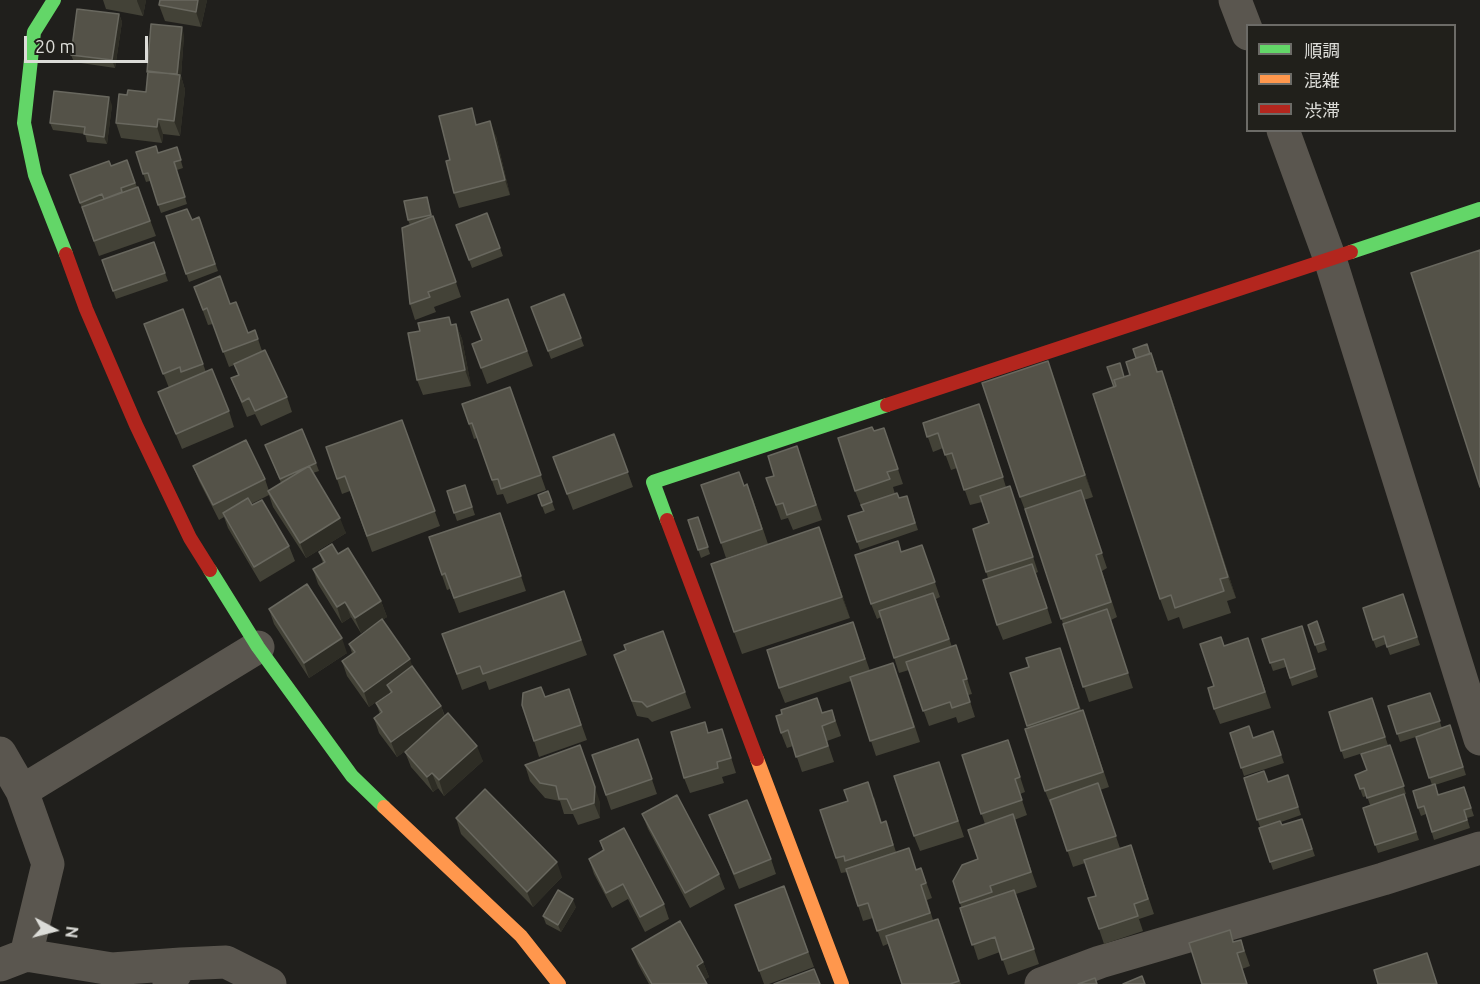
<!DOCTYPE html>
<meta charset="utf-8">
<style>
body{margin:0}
#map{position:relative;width:1480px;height:984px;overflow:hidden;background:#201f1c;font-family:Ubuntu,"Noto Sans JP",sans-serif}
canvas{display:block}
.legend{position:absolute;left:1246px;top:24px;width:210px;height:108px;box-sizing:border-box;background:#21201b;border:2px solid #6c6b67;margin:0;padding:8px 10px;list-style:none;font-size:18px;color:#dcdcd8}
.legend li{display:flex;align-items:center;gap:12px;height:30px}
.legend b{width:30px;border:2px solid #6c6b67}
.north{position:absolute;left:24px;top:900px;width:60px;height:60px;-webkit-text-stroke:4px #21201b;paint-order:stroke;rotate:97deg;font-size:16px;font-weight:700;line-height:24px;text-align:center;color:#dcdcd8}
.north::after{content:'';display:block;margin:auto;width:21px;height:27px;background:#dcdcd8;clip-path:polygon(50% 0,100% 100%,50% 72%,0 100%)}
.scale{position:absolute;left:24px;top:36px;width:124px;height:27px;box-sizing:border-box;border:3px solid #dcdcd8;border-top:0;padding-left:8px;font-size:18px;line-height:21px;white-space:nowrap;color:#dcdcd8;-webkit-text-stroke:4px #21201b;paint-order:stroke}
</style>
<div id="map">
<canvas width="1480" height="984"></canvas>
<ul class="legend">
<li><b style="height:8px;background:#63d668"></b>順調</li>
<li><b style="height:8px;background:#ff974d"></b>混雑</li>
<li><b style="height:8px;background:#b3261e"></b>渋滞</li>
</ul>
<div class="north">N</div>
<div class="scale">20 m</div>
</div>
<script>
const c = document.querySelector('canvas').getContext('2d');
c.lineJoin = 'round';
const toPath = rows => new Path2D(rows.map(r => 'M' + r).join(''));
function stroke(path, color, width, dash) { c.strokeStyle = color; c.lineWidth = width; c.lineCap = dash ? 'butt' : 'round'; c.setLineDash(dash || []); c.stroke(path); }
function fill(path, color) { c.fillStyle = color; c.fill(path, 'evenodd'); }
const street = toPath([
 [1235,0,1248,34],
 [1283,130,1330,259,1480,739],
 [0,753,22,791,48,864,26,955],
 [22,791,258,647],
 [181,964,226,962,270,984],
 [0,965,26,955,112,969,181,964,169,984],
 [1041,984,1100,962,1383,879,1480,848]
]);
const fast = toPath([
 [54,0,34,32,24,123,35,175,66,254],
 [1351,252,1480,209],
 [667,520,653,482,887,405],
 [210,570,258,647,352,776,384,807]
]);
const slow = toPath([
 [757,759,842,984],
 [384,807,521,936,559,984]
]);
const jam = toPath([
 [66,254,86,309,136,425,190,538,210,570],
 [887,405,1351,252],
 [667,520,757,759]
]);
const wall = toPath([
 [103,0,146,0,143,16,106,9],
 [160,0,207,0,201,27,165,21,159,5],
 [119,14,122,22,115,68,74,62,71,55],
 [184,35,181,76,185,90,180,136,163,134,162,143,121,138,116,123,127,95,146,92,148,75,147,72],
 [112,105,107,144,87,142,85,134,53,130,50,123],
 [478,125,496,136,510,195,459,208,454,193,450,160],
 [177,147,183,168,177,170,187,204,161,213,150,181,146,182,136,152,158,153],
 [127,160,137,187,138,187,156,236,99,256,70,175,111,166],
 [429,205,432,217,433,216,461,297,434,307,436,312,415,320,410,304,410,225,408,220],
 [487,213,503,256,472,268,456,225],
 [166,216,192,220,199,217,218,271,189,282],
 [154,242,168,281,116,299,102,260],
 [194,287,230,304,248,333,255,330,262,351,287,397,292,412,261,426,255,414,247,417,231,378,238,375,234,365,229,367,213,324,208,325],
 [564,294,584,346,551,359,531,307],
 [508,299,533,366,487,384,472,344,481,340],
 [183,309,206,372,229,411,234,427,182,449,158,392,169,388,144,324],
 [456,324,462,339,471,386,423,395,417,380,452,325],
 [1151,353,1158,372,1170,393,1236,598,1227,601,1231,613,1183,629,1179,617,1168,621,1160,599,1114,387,1124,377,1130,375],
 [1048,361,1093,497,1084,500,1107,568,1102,571,1117,617,1111,620,1133,688,1089,702,1028,518,1020,497],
 [510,387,546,490,507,504,503,494,497,495,477,438,474,439,469,424],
 [985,419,1006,487,1010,486,1015,501,1038,572,1036,573,1052,623,1003,640,997,625,988,578,973,529,989,523,982,502,970,505,957,468,951,470,943,448,933,452,923,423],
 [402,420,440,526,372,552,350,491,342,494,326,447],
 [884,428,903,484,893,487,895,494,899,498,907,496,918,530,860,550,848,516,863,511,855,491,874,431],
 [614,434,633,487,573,510,553,457],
 [265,445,316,463,319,471,313,473,346,533,306,558,273,507,269,495,251,504,289,546,295,561,260,582,228,528,224,517,219,520,199,481,193,466,265,479,269,491,281,483],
 [802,461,822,520,793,530,788,518,781,520,766,478,774,476],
 [465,485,475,515,457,521,447,491],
 [744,486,753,499,768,544,726,558,721,543],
 [548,491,555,510,545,514,538,495],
 [500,513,526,591,459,613,450,589,447,590,429,537],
 [698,517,710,554,701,558,688,520],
 [819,527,850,618,742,654,734,632],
 [922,545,940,597,936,599,952,647,956,645,972,694,968,695,975,717,958,723,956,717,929,726,909,670,899,673,881,617,877,619,871,604,902,552],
 [319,552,338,554,381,601,387,617,382,620,412,666,441,706,445,716,483,761,444,796,438,788,433,792,411,767,405,752,409,748,397,757,379,733,374,718,380,714,376,703,390,694,390,692,369,707,347,676,342,661,352,653,349,644,377,623,361,633,351,617,342,623,318,584,313,569,323,563],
 [564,591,587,655,489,690,486,681,462,690,442,634],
 [1403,594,1420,645,1390,655,1386,644,1376,648,1373,640],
 [269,609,347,653,309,678,274,624],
 [1317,621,1327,650,1318,653,1308,625],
 [853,622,870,671,899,678,920,742,876,756,851,681,785,703,779,688],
 [663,631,691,708,652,722,648,718,637,716,614,655,626,650],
 [1304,634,1318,677,1292,686,1286,667,1273,671,1262,639],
 [1221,637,1224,645,1253,653,1271,708,1220,724,1214,709,1214,686],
 [1060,648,1081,710,1088,725,1109,787,1100,790,1120,848,1131,845,1154,914,1139,919,1143,931,1104,944,1099,929,1096,896,1085,863,1073,867,1052,806,1051,806,1045,791,1028,728,1010,673,1029,667],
 [569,689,587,740,539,757,534,741],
 [1430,693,1442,728,1450,725,1466,775,1435,785,1439,795,1464,787,1474,816,1467,818,1470,828,1434,840,1426,814,1421,816,1418,808,1432,785,1416,737,1400,742,1388,706],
 [1372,698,1388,745,1344,759,1329,712],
 [832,710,841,736,827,741,834,762,802,772,793,746,787,748,781,733,822,712],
 [722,729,736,773,722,777,724,783,690,793,684,778,709,733],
 [1273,731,1284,763,1244,776,1230,733,1253,738],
 [638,739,657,794,611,810,592,755],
 [1393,753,1406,794,1404,795,1419,840,1378,853,1363,808,1370,805,1367,796,1363,797,1355,775,1367,770],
 [962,755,1013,755,1025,792,1020,794,1027,815,1014,820,1037,887,1016,894,1039,964,1008,975,1000,952,978,960,953,881,978,859,985,824],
 [525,765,600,802,600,818,578,825,573,814,564,814,560,801,545,798,530,781],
 [1288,775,1301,815,1281,822,1282,825,1302,819,1315,856,1273,870,1259,828,1260,827,1244,778,1268,782],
 [944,777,964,837,920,851,914,836],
 [874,797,882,823,886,821,896,852,917,870,921,868,932,898,927,900,933,920,961,984,902,984,888,944,883,946,873,918,863,921,847,872,841,873,836,858],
 [642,814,719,874,725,889,690,908,648,829],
 [709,815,771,859,776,874,739,889],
 [456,818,562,877,533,907,461,834],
 [600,841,664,904,669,919,645,932,628,899,612,908,594,874,589,859,603,851],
 [784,886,814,967,769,984,764,984,735,905],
 [576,907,561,932,546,924,543,916],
 [1230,930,1234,942,1241,940,1250,966,1202,984],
 [632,949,703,962,709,977,704,980,707,984,649,984,638,964]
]);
const shadedWall = toPath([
 [137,0,146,0,143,16,137,1],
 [198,0,207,0,201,27,196,12],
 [119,14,122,22,115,68,112,60],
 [182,27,184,35,181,76,185,90,180,136,174,121],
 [109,97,112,105,107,144,104,137],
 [158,119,163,134,162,143,157,127],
 [490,121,496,136,510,195,505,180],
 [456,324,462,339,471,386,465,370],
 [1048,361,1056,382,1093,497,1085,475],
 [1162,371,1170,393,1236,598,1228,577],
 [979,404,985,419,1008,493,1003,477],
 [500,513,506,528,526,591],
 [340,518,346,533,306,558,300,543],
 [819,527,827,549,850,618,842,597],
 [381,601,387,617,361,633,355,618],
 [345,602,351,617,342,623,337,607],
 [342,638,347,653,309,678,304,663],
 [410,659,415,674,387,685,390,692,369,707,364,692],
 [441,706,446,721,397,757,391,742],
 [477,746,483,761,444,796,439,780],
 [586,761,600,802,600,818,594,803],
 [432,773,438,788,433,792,427,777],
 [557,862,562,877,533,907,527,892],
 [573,899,576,907,561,932,558,925],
 [703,962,709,977,702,981,697,966]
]);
const building = toPath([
 [160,0,198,0,196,12,159,5,160,0],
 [77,9,119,14,112,60,71,55,77,9],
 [151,24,182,27,177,74,147,72,151,24],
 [148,71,180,75,174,121,158,119,157,127,116,123,119,94,127,95,128,90,146,92,148,71],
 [54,91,109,97,104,137,84,134,85,127,50,123,54,91],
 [472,108,476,125,490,121,505,180,454,193,446,161,450,160,439,116,472,108],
 [156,146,158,153,177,147,181,160,174,162,185,197,158,205,148,173,143,174,136,152,156,146],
 [127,160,135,183,121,188,122,192,104,199,102,194,80,203,70,175,109,161,111,166,127,160],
 [138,187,150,221,94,241,82,207,138,187],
 [427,197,431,215,408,220,404,201,427,197],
 [187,209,192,220,199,217,215,264,186,274,166,216,187,209],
 [487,213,500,248,469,260,456,225,487,213],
 [433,216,456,282,428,292,430,297,410,304,402,228,433,216],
 [154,242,165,273,113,291,102,260,154,242],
 [1480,250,1480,487,1411,273,1480,250],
 [220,276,230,304,236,302,248,333,255,330,258,339,223,352,207,308,203,310,194,287,220,276],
 [564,294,581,338,548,351,531,307,564,294],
 [508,299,527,351,481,368,472,344,482,340,471,312,508,299],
 [183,309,203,364,181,372,180,367,163,374,144,324,183,309],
 [449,317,451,325,456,324,465,370,417,380,408,333,420,331,418,323,449,317],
 [1147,344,1150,354,1136,358,1133,349,1147,344],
 [265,350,287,397,255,411,249,398,242,402,231,378,239,375,234,364,265,350],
 [1151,353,1157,372,1162,371,1228,577,1220,579,1224,591,1175,608,1171,595,1160,599,1093,394,1116,386,1114,380,1130,375,1126,362,1151,353],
 [1048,361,1085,475,1020,497,982,383,1048,361],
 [1120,363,1124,377,1114,380,1116,386,1114,387,1107,367,1120,363],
 [212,369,229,411,176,434,158,392,212,369],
 [510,387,541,475,501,489,498,479,492,480,472,423,469,424,462,404,510,387],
 [979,404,1003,477,964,490,952,453,945,455,938,433,927,437,923,423,979,404],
 [402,420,435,511,367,536,345,476,337,479,326,447,402,420],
 [872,427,874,431,884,428,898,469,887,472,890,479,855,491,838,438,872,427],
 [302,429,316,463,280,479,265,445,302,429],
 [614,434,628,472,567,494,553,457,614,434],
 [246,440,265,479,213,505,193,466,246,440],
 [797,446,816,505,787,515,783,503,776,505,766,478,774,476,768,456,797,446],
 [309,466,340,518,300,543,268,491,309,466],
 [739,472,744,486,747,484,762,529,721,543,701,485,739,472],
 [465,485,472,507,454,513,447,491,465,485],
 [1010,486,1033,557,986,572,973,529,989,523,980,496,1010,486],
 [1081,490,1102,553,1096,555,1111,602,1061,619,1025,509,1081,490],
 [548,491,552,502,542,506,538,495,548,491],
 [897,493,899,498,907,496,915,523,857,542,848,516,864,511,861,505,897,493],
 [248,498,252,505,262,500,289,546,254,567,223,513,248,498],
 [500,513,521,576,454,598,445,573,442,575,429,537,500,513],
 [698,517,708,547,698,550,688,520,698,517],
 [819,527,842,597,734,632,711,564,819,527],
 [898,541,901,552,922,545,935,582,871,604,855,555,898,541],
 [332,544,338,554,348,548,381,601,355,618,345,602,337,607,313,569,325,562,319,552,332,544],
 [1032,564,1047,608,997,625,983,580,1032,564],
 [307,584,342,638,304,663,269,609,307,584],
 [564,591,581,640,483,674,480,666,457,674,442,634,564,591],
 [933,593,949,639,894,658,879,611,933,593],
 [1403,594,1417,637,1387,647,1384,636,1373,640,1363,608,1403,594],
 [1107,609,1128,673,1083,687,1063,624,1107,609],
 [382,619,410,659,364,692,342,661,355,652,349,644,382,619],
 [1317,621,1324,642,1315,645,1308,625,1317,621],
 [853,622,865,659,779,688,767,650,853,622],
 [1302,626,1315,669,1290,678,1284,659,1270,663,1262,639,1302,626],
 [663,631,685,692,647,707,642,702,632,701,614,655,626,650,624,645,663,631],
 [1221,637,1224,646,1248,638,1265,692,1214,709,1208,688,1214,686,1200,644,1221,637],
 [956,645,967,679,963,680,970,702,952,708,950,702,923,711,906,662,956,645],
 [1060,648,1079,708,1027,726,1010,673,1029,667,1026,658,1060,648],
 [893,663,914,727,870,741,850,677,893,663],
 [412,666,441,706,391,742,374,718,382,712,376,703,392,692,387,685,412,666],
 [541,687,545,697,569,689,581,725,534,741,522,705,523,693,541,687],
 [1430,693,1440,721,1397,734,1388,706,1430,693],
 [817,698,822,713,832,710,835,721,822,726,828,746,796,757,788,730,781,733,776,716,782,714,781,710,817,698],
 [1372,698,1385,737,1341,751,1329,712,1372,698],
 [1083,710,1103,772,1045,791,1025,729,1083,710],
 [448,713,477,746,439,780,432,773,427,777,405,752,448,713],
 [705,722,708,733,722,729,731,758,717,762,718,768,684,778,671,732,705,722],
 [1450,725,1463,767,1429,778,1416,737,1450,725],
 [1249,726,1253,738,1273,731,1281,755,1241,768,1230,733,1249,726],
 [638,739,652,779,606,795,592,755,638,739],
 [1008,740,1020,777,1015,779,1022,800,981,814,962,755,1008,740],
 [580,745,595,787,594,803,572,810,567,799,559,799,556,786,540,783,525,765,580,745],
 [1390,745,1404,786,1367,798,1364,788,1360,789,1355,775,1367,770,1361,754,1390,745],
 [939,762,958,821,914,836,894,776,939,762],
 [1264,771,1268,782,1288,775,1298,807,1257,820,1244,778,1264,771],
 [868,782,881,823,886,821,893,845,845,861,844,856,836,858,820,810,848,801,844,790,868,782],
 [1098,783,1116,836,1067,851,1050,800,1098,783],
 [1435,784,1438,795,1464,787,1471,808,1464,810,1467,820,1432,832,1424,806,1418,808,1413,791,1435,784],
 [485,789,557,862,527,892,456,818,485,789],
 [1404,794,1416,832,1375,845,1363,808,1404,794],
 [677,795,719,874,685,893,642,814,677,795],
 [747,800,771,859,734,874,709,815,747,800],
 [1013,814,1031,872,990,886,992,892,960,903,953,881,962,865,978,859,968,830,1013,814],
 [1302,819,1312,849,1270,862,1259,828,1280,821,1282,825,1302,819],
 [624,828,664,904,640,917,623,884,606,893,589,859,604,850,600,841,624,828],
 [1131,845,1148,899,1134,904,1138,916,1099,929,1088,898,1096,896,1084,860,1131,845],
 [909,848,916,870,921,868,926,883,921,885,930,913,877,931,868,903,858,906,846,869,909,848],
 [784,886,808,952,759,971,735,905,784,886],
 [558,890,573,899,558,925,543,916,558,890],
 [1014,890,1034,949,1002,960,995,937,972,945,960,908,1014,890],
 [938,919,959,981,950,984,902,984,886,936,938,919],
 [680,921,703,962,697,966,707,984,652,984,632,949,680,921],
 [1230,930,1233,942,1241,940,1244,951,1237,953,1247,984,1202,984,1189,943,1230,930],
 [1427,953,1437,984,1378,984,1374,970,1427,953],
 [814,969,820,984,774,984,814,969],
 [1142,976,1145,984,1123,984,1142,976],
 [1095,978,1097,984,1078,984,1095,978]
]);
stroke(street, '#5a564f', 33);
stroke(fast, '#63d668', 14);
stroke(slow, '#ff974d', 14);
stroke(jam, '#b3261e', 14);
fill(wall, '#434237');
fill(shadedWall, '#2e2d25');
fill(building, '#545248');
stroke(building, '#69685f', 1.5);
</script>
